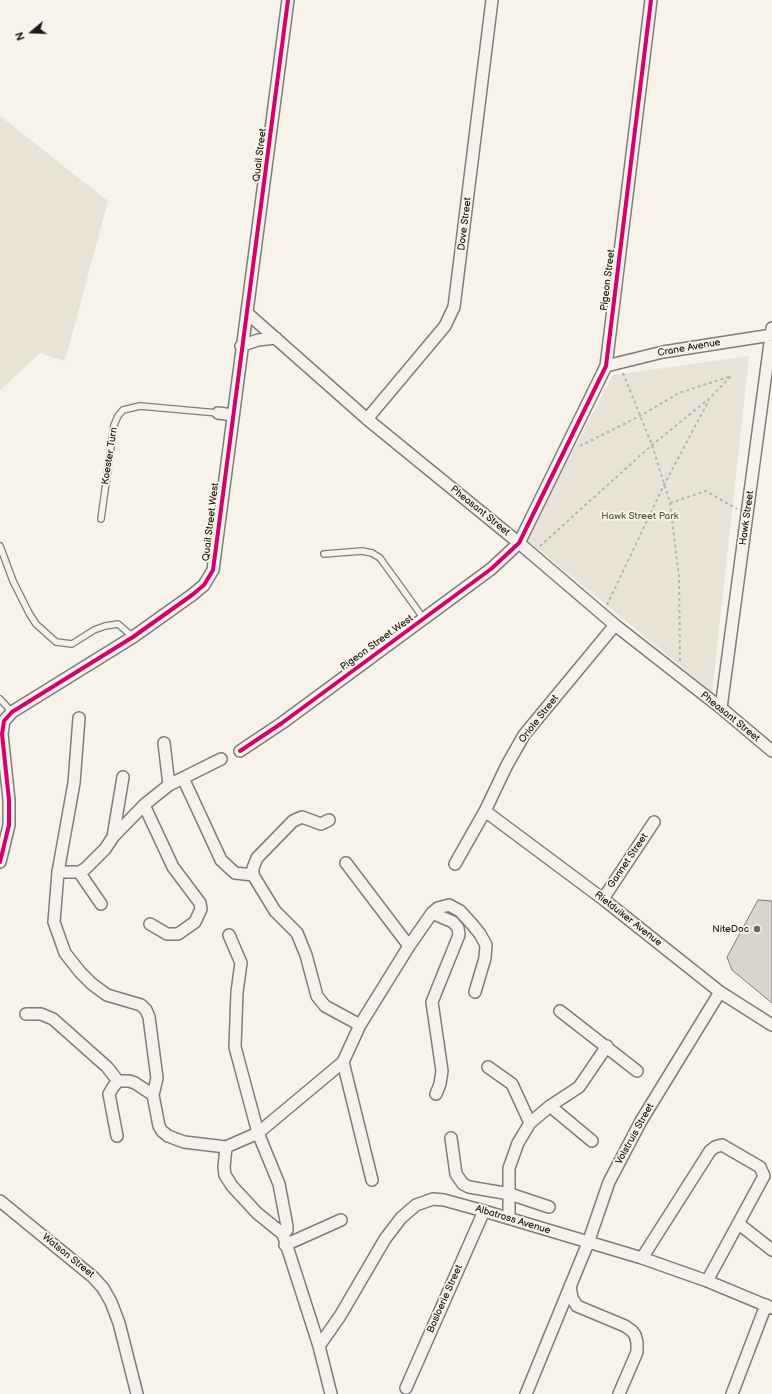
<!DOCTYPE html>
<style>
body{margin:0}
#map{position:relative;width:772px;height:1394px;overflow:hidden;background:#f7f3ea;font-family:"Balsamiq Sans",sans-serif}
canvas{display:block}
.north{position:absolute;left:12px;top:12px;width:40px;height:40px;-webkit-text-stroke:3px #fcf5e5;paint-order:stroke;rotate:251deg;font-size:11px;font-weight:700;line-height:16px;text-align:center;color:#1c1c1c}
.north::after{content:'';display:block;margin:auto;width:14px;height:18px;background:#1c1c1c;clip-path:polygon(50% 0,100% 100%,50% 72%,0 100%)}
</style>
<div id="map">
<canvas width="772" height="1394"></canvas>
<div class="north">N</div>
</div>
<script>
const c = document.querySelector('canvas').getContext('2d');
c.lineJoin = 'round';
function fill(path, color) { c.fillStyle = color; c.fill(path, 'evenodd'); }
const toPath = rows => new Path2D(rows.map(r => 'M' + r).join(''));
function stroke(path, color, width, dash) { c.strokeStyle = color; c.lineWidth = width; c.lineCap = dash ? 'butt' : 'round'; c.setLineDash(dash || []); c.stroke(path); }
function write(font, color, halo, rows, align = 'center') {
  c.font = font + ' "Balsamiq Sans",sans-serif'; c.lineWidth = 3.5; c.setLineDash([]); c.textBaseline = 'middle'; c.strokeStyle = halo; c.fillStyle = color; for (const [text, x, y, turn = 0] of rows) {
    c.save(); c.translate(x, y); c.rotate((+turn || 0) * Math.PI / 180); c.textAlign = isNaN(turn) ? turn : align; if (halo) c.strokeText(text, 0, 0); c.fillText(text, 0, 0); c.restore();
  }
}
const green = toPath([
 [0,116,108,201,65,361,40,353,0,390],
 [749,356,712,692,526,539,613,375]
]);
const building = toPath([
 [758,900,772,901,772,1003,732,970,727,957,758,900]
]);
const path = toPath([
 [623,373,652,445,670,503,679,577,680,662],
 [670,503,706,491,737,509],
 [540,546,652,445,710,398,731,376,679,393,640,416,578,447],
 [607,605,664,485,709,400]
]);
const lane = toPath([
 [101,519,114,425,118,416,123,410,140,406,218,413],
 [0,546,13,581,29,613,36,624,56,642,72,644,94,630,105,626,118,624,133,637],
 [324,554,362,551,372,553,380,558,424,619],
 [0,699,12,712]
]);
const street = toPath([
 [247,313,367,419,519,543,615,625,721,708,772,751],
 [241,346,258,340,276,338],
 [606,366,663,352,772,335],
 [218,413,233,415],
 [367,419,445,326,454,307,492,0],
 [721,708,772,328],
 [79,718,74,783,58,872,54,922,65,953,80,972,92,984,107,995,141,1005,146,1010,149,1017,157,1078,153,1095,159,1126,162,1131,168,1136,184,1142,226,1147,258,1133,343,1062,360,1025],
 [164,743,169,785],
 [240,751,282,723,491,569,519,543,606,366,651,0],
 [183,778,221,860,235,873,253,875,275,911,297,933,306,955,317,996,325,1006,360,1025,409,946,432,913,438,908,449,905,460,911,471,923,480,934,486,945,485,958,475,992],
 [144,805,173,867,200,903,201,909,195,922,178,934,167,934,150,924],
 [485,811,603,899,720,992,772,1025],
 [113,837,144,805,169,785,221,759],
 [0,862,9,825,9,800,2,734,4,721,12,712,133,637,192,595,204,585,213,570,288,0],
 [346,863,409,946],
 [455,864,485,811,507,765,524,735,615,625],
 [58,872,79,872,85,869,105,849,113,837,123,777],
 [79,872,101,904],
 [253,875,253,868,257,858,293,821,302,817,321,824,329,820],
 [603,899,654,822],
 [432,913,453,922,458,928,459,935,432,1002,442,1071,440,1084,436,1094],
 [229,935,241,963,237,992,235,1047,258,1133,279,1184,287,1226,287,1230,283,1234],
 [560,1011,637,1071],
 [26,1014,41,1014,53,1019,107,1067,118,1081],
 [343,1062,372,1180],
 [488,1067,512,1084,530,1123],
 [550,1106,592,1141],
 [117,1136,109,1094,113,1087,118,1081,129,1081,135,1083,153,1095],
 [451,1138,456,1174,463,1184,469,1187,510,1194,549,1207],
 [226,1147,224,1167,225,1175,232,1186,257,1213,283,1234,319,1346,331,1394],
 [0,1201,93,1277,103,1288,111,1302,119,1323,137,1394],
 [509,1218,509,1168,518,1143,530,1123,550,1106,579,1087,607,1046],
 [739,1224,772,1250],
 [285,1245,341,1220],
 [642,1258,710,1151,715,1147,722,1145,760,1167,764,1176,707,1281],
 [570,1286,572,1298,577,1306,625,1326,632,1331,635,1335,637,1342,637,1352,619,1394],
 [319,1346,340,1316,385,1239,401,1218,416,1205,433,1199,444,1200,484,1211,642,1258,707,1281,772,1308],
 [406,1388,484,1211],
 [526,1394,588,1243,609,1182,641,1121,720,992],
 [732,1394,766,1305]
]);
const cycleway = toPath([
 [240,751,282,723,491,569,519,543,606,366,651,0],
 [0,862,9,825,9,800,2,734,4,721,12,712,133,637,192,595,204,585,213,570,288,0]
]);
const markers = [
 [757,929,4,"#696764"]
];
const streetNames = [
 ["Quail Street",260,155,-83],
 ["Dove Street",465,224,-83],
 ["Pigeon Street",608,280,-83],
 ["Crane Avenue",689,348,-10],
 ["Koester Turn",110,456,-81],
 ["Pheasant Street",480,511,39],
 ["Hawk Street",747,518,-82],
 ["Quail Street West",211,522,-83],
 ["Pigeon Street West",377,643,-36],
 ["Pheasant Street",730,717,39],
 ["Oriole Street",539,719,-52],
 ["Gannet Street",628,861,-56],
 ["Rietduiker Avenue",628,919,38],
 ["Volstruis Street",635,1134,-61],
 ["Albatross Avenue",513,1220,17],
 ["Watson Street",68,1256,39],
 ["Bosloerie Street",445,1299,-66]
];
const parkNames = [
 ["Hawk Street Park",640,516]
];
const poiNames = [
 ["NiteDoc",749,929]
];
fill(green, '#e8e2d7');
fill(building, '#d8d5cf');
stroke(building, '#7f7d79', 1);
stroke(lane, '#7f7d79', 8);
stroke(street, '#7f7d79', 14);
stroke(path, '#b6b4af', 2, [3, 3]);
stroke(lane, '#f5f2ec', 5.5);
stroke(street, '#f5f2ec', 11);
stroke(cycleway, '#d6006c', 4);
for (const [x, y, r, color] of markers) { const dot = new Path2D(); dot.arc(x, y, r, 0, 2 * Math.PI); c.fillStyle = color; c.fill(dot); stroke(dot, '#fcf5e5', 1.5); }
write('10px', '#1c1c1c', '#fcf5e5', streetNames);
write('10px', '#555450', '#fcf5e5', parkNames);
write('10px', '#1c1c1c', '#fcf5e5', poiNames, 'right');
</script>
